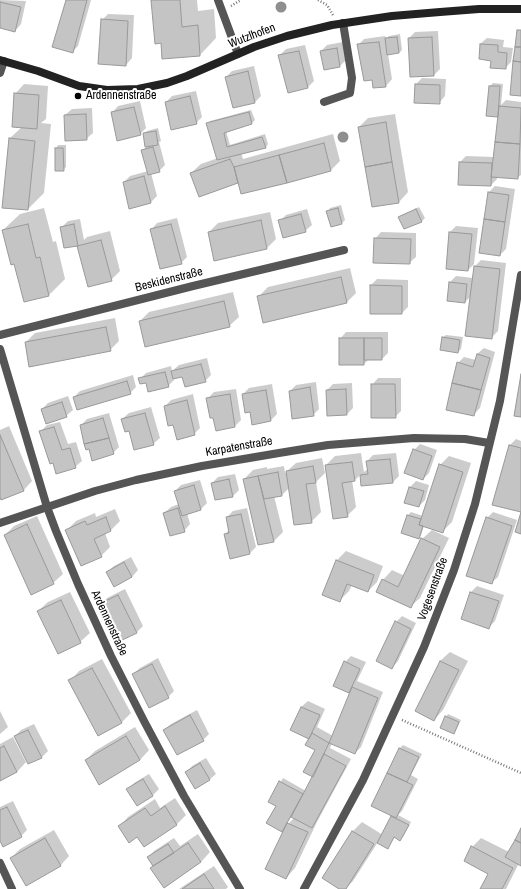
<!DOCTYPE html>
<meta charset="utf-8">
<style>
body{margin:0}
canvas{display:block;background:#fff}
</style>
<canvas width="521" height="889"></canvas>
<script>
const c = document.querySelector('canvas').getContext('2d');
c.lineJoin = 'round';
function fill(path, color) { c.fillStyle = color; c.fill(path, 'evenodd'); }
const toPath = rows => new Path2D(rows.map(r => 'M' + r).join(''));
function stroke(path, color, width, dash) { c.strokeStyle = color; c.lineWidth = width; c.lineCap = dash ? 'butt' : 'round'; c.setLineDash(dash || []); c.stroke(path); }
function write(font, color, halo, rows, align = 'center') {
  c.font = font + ' "Archivo Narrow",sans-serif'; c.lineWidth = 4; c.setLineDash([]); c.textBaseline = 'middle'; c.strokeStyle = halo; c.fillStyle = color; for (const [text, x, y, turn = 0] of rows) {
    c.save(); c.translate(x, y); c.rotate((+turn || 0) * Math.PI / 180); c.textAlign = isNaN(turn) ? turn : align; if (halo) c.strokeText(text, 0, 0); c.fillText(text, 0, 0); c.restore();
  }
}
const shadow = toPath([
 [0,0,26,1,21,24,15,31,0,27],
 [67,0,91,0,78,46,72,52],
 [152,0,197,0,198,11,214,9,216,38,200,55,162,42],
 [108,14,134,15,132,58,126,65,102,20],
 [438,31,440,69,434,75,409,38,415,32],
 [400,34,402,50,399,53,388,54,392,79,386,86,374,87,373,79,358,45,364,39,385,36,386,39,389,36],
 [487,38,504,40,503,47,513,48,511,62,505,68,492,60,480,44],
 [343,42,346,60,340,66,325,69,321,51,327,45],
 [305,45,314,81,308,87,288,92,279,56,286,49],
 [254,66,261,96,255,102,233,107,226,77,232,71],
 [422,78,446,79,445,96,439,103,416,84],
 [493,83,503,84,501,105,506,100,521,102,521,175,517,178,497,177,497,179,491,185,460,162,466,156,494,157,499,116,488,115,490,86],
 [24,84,48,86,46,119,41,123,51,124,44,193,28,209,10,138,22,127,15,94],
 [196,91,202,117,196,123,166,102,172,96],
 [140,101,146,128,140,134,112,113,118,106],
 [92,108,93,133,86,139,65,115,72,109],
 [251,110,255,120,252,123,226,131,230,145,265,134,268,144,266,147,241,153,243,159,333,134,340,161,331,170,242,193,239,182,199,196,191,173,201,164,218,158,207,124,210,121],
 [395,114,408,192,399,202,372,206,359,127,368,118],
 [158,128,161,141,159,142,165,165,159,171,151,173,157,196,151,202,124,182,130,176,148,171,143,150,146,147,144,134,147,131],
 [58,145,66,145,66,167,63,170,56,148],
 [495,186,515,189,506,249,500,255,489,192],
 [341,205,345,220,342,223,332,226,328,211,330,208],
 [419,207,425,218,422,221,405,228,399,218,402,215],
 [44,208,53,242,56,241,65,279,49,295,15,263,3,230,20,214],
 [307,209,312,225,305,231,280,221,286,215],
 [270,212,276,239,266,249,209,232,218,223],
 [177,218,187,257,181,263,151,230,157,223],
 [80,219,84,240,87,237,110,231,120,271,111,280,88,286,77,245,62,227,68,221],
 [456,226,478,228,474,264,468,270,450,232],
 [381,232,416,233,416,257,409,263,375,239],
 [481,260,506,263,498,331,492,337,471,296,465,302,450,282,456,276,473,278,475,266],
 [350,268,356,293,347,302,264,322,258,297,268,287],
 [377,279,408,280,408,307,402,313,371,313,371,285],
 [233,292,239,317,229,326,140,321,149,312],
 [115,318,119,341,110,350,26,342,35,333],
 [346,332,388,332,388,353,382,359,369,359,364,364,340,364,340,339],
 [446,335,463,337,461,349,458,352,443,337],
 [484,348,495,352,480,408,473,415,458,363,464,357,476,360,477,354],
 [207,358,211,375,205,381,183,376,174,378,174,380,168,386,146,382,140,379,146,373,171,366,172,371,179,365],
 [133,375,136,387,130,393,74,397,80,391],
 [378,378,401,378,401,411,395,417,372,385],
 [316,382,319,409,313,415,290,391,296,385],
 [352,383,353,408,347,414,327,390,333,384],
 [272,384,277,414,271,420,251,411,243,394,249,388],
 [236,389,241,420,235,426,214,417,207,399,214,392],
 [193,394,200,428,194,434,165,406,171,400],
 [68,396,73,410,66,416,42,409,48,403],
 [151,407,160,438,153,444,130,429,122,419,129,413],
 [109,413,119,447,113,453,81,425,87,419],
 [60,422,68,444,76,442,82,461,75,467,53,462,40,432,47,425],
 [9,426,32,481,23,491,0,494,0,430],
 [516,439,521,441,521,511,509,446],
 [420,444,437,450,429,473,423,479,414,450],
 [361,453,364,472,368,469,367,461,373,455,396,453,399,476,393,482,362,485,361,474,355,480,352,480,356,507,347,516,326,465,335,456],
 [449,456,471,463,452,522,443,531,424,526,421,535,418,538,402,532,408,515,411,512,423,516,440,465],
 [322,458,325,473,316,482,321,512,311,522,289,488,282,495,274,496,283,532,274,541,244,479,253,470,267,467,267,469,284,466,285,473,296,463],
 [235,474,239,490,233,496,216,499,212,483,218,477],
 [200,480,207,503,201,509,187,513,190,524,184,531,164,513,171,507,179,504,175,491,181,485],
 [416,481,429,485,425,500,419,506,406,502,410,487],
 [247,508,256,547,250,553,231,558,225,534,230,529,227,517,233,511],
 [115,509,120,521,111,530,105,533,110,547,101,556,67,530,76,521,95,513,96,517],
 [493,512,517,520,498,577,491,583,487,518],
 [37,516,63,574,53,583,5,535,14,526],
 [432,530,449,538,420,598,410,607,377,592,383,580,392,570,405,576,422,539],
 [346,551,383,566,377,582,368,591,352,585,349,591,340,600,336,561],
 [131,557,138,570,132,577,107,572,114,566],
 [477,586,504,595,495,621,489,627,471,592],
 [125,589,143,626,137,632,119,641,101,605,107,598],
 [70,592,90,633,80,642,38,611,48,602],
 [402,616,416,623,398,661,392,668,396,622],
 [450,652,468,661,443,710,434,720,440,661],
 [351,656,366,662,357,681,383,692,361,747,355,753,332,743,330,748,351,759,317,822,295,868,286,878,286,827,282,831,277,806,269,801,283,778,306,791,314,776,316,750,311,738,291,729,301,707,308,701,325,709,317,727,333,736,350,693,334,685,345,662],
 [292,816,295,817,288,824,287,823],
 [158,658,174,691,168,697,133,674,140,668],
 [102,659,131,713,122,722,99,734,70,681,79,671],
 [197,710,209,734,203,740,164,730,171,724],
 [0,711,8,727,0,734],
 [448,714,461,720,456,730,453,733,446,717],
 [34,724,48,751,42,757,15,736,21,730],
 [135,727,149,750,140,760,86,760,95,751],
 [13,737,26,762,17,772,0,780,0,744],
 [403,745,422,754,411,775,418,779,402,811,398,815,411,822,403,837,400,840,395,837,388,847,378,842,353,881,345,889,341,889,323,878,353,831,362,822,383,835,393,815,372,805,400,748],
 [206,758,216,774,209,780,186,773,192,766],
 [149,774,159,789,153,795,137,805,128,789,134,783],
 [175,798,186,815,177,824,144,846,137,836,119,827,128,817,155,799,160,808],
 [13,801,27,830,21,836,0,839,0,807],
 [521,829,521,865,519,863,506,889,481,889,490,874,472,847,481,838,509,852],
 [54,830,69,856,60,866,11,858,20,849],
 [198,834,210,852,201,862,164,887,148,858,154,851,174,838,180,846],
 [214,866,228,887,226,889,179,889]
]);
const building = toPath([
 [66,0,87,0,73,53,52,47,66,0],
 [151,0,180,0,182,27,198,25,200,56,162,59,161,43,155,44,151,0],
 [0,2,21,7,15,32,0,28,0,2],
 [101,19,128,21,126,66,98,64,101,19],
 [517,30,521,30,521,47,515,47,517,30],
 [397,37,399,53,387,55,385,38,397,37],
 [432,37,434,76,410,77,408,38,432,37],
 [379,42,386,87,373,88,372,80,364,81,357,44,379,42],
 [480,44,498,45,498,52,507,53,506,69,490,68,491,61,479,59,480,44],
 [515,47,521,47,521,62,513,61,515,47],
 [337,48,340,67,324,70,320,51,337,48],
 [299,51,308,88,288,93,278,55,299,51],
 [513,61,521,62,521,96,510,95,513,61],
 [248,71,255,103,233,108,225,77,248,71],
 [415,84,440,85,440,104,414,103,415,84],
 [489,86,500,86,498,117,486,116,489,86],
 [14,93,39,95,37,129,12,127,14,93],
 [190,96,197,124,171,130,165,102,190,96],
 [499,106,521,108,520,144,495,142,499,106],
 [134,107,141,135,117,141,111,112,134,107],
 [249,112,252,124,224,133,227,147,262,137,266,148,217,160,206,123,249,112],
 [86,114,87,140,65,141,64,115,86,114],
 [386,122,392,162,365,167,358,127,386,122],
 [156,131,158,145,145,147,143,133,156,131],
 [9,138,35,141,28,210,2,208,9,138],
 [495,142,520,144,518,179,491,177,495,142],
 [324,143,331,171,287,183,279,155,324,143],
 [153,147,160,172,148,175,141,150,153,147],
 [55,148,63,148,64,171,55,171,55,148],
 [279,155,287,183,241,194,234,167,279,155],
 [230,159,234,167,238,183,199,197,190,173,230,159],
 [392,162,399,203,372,207,365,167,392,162],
 [459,162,492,163,491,186,458,185,459,162],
 [144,176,151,203,129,209,123,182,144,176],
 [488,192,509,195,505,222,484,219,488,192],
 [338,208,342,224,331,227,326,211,338,208],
 [416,209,422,222,404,229,398,217,416,209],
 [301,214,306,232,283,238,278,220,301,214],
 [484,219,505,222,500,256,479,253,484,219],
 [261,220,267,249,214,261,208,232,261,220],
 [28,224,36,258,40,257,49,296,24,302,14,264,11,265,2,230,28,224],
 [74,224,78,246,64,248,60,227,74,224],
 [171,224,182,264,160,269,150,229,171,224],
 [449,232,472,234,468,271,446,269,449,232],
 [374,238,411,239,410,264,373,263,374,238],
 [101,240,112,281,88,287,77,246,101,240],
 [474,266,500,269,492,339,465,336,474,266],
 [341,277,347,303,263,323,257,296,341,277],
 [449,282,467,284,465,303,447,301,449,282],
 [370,285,402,286,402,314,370,314,370,285],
 [224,301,230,327,145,347,139,321,224,301],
 [106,327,111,351,29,367,25,342,106,327],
 [442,337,460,340,458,353,440,350,442,337],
 [339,338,364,338,364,365,339,365,339,338],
 [364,338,382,338,382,360,364,360,364,338],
 [477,354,490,358,481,390,452,383,457,362,473,367,477,354],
 [201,364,206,382,185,387,182,377,173,379,171,371,201,364],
 [165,372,169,387,148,392,146,383,140,384,138,378,165,372],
 [521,374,521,417,514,416,521,374],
 [127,381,131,394,77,410,73,397,127,381],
 [452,383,481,390,474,416,446,410,452,383],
 [371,384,395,384,396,418,371,418,371,384],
 [310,387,314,416,292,419,289,391,310,387],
 [346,389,347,415,327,416,326,390,346,389],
 [266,390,271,421,252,425,250,412,245,413,242,394,266,390],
 [230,394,235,427,216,431,213,418,210,418,206,398,230,394],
 [187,400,195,435,177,440,173,425,168,426,164,406,187,400],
 [62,402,67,417,46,424,41,409,62,402],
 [145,413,154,445,134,450,129,431,125,432,121,419,145,413],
 [103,418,109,438,84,444,80,425,103,418],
 [54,427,62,450,70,448,76,468,56,474,53,463,50,464,39,431,54,427],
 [0,435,24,491,1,500,0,497,0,435],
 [109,438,114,454,92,461,89,449,86,450,84,444,109,438],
 [509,445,521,448,521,512,492,505,509,445],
 [413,449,432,456,423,480,404,473,413,449],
 [390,459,393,483,361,486,360,475,368,474,366,461,390,459],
 [352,462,355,481,342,483,348,517,333,519,325,465,352,462],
 [439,464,463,472,443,533,419,525,439,464],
 [313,466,316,483,306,484,312,523,294,525,286,471,313,466],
 [278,472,282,496,264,499,258,476,278,472],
 [258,476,274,542,258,545,243,479,258,476],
 [229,479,233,497,215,500,211,483,229,479],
 [194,485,201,510,182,516,174,491,194,485],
 [409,487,424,491,419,507,404,503,409,487],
 [178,508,185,532,170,536,163,513,178,508],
 [521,512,521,534,515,532,521,512],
 [241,514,250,554,230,559,224,534,229,533,226,517,241,514],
 [407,515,421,519,419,525,423,526,419,539,401,533,407,515],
 [106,517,111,531,94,539,102,557,81,566,65,530,85,521,87,525,106,517],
 [486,517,512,526,492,584,466,576,486,517],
 [27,524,54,584,31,595,4,535,27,524],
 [421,538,440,547,411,608,376,592,382,579,398,587,421,538],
 [336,560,374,575,368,592,347,584,340,602,322,595,336,560],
 [124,562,132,577,114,587,106,572,124,562],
 [470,592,499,601,489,629,461,619,470,592],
 [118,595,137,633,118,642,99,604,118,595],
 [61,600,81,643,58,654,37,611,61,600],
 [395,621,411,629,392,669,376,661,395,621],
 [344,661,360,669,349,693,333,686,344,661],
 [440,661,459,670,434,721,415,711,440,661],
 [152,664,169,698,149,708,132,674,152,664],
 [92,668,122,723,98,736,68,680,92,668],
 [352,687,378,698,355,754,329,743,352,687],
 [301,707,320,715,309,739,290,730,301,707],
 [190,715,204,741,177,755,163,730,190,715],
 [445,716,459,722,454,734,440,728,445,716],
 [28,730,42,758,28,764,14,736,28,730],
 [312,733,329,743,313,777,303,772,315,750,305,745,312,733],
 [126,736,140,760,99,785,85,760,126,736],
 [4,746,17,772,0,781,0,748,4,746],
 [399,748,419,757,407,782,387,773,399,748],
 [324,754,346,766,312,828,291,817,324,754],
 [200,763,210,780,195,789,185,772,200,763],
 [387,773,413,785,396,818,371,806,387,773],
 [143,779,153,796,137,806,126,789,143,779],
 [279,781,303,794,282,832,266,823,276,806,268,802,279,781],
 [165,806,177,825,144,847,137,837,129,843,118,826,145,808,151,816,165,806],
 [7,807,22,837,3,847,0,841,0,810,7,807],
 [391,816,409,825,400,841,394,837,388,849,377,843,391,816],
 [287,823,308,832,286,879,265,869,287,823],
 [521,828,521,843,515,840,521,828],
 [352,831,374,844,346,889,339,889,322,878,352,831],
 [45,838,61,866,26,886,10,858,45,838],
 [515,840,521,843,521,866,505,857,515,840],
 [188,843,201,862,164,888,150,868,188,843],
 [168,844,174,853,153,866,147,857,168,844],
 [471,846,513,868,502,889,480,889,488,874,464,861,471,846],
 [204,874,214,889,182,889,204,874]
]);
const path = toPath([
 [318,0,327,5,333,15],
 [231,6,241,0],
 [402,720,521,773]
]);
const lane = toPath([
 [324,102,350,93,352,78,343,23]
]);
const street = toPath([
 [218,0,238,54],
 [0,73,4,61],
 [0,335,193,286,344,250],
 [0,349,47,507,56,531,78,584,111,656,144,721,184,796,240,889],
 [0,523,95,491,136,480,202,466,279,453,328,445,414,438,465,439,489,443],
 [0,863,12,889],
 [304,889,363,780,424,647,454,570,475,504,500,401,521,275]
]);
const secondary = toPath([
 [0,60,38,71,79,86,107,90,138,89,167,83,187,76,254,47,287,36,332,25,392,16,440,12,479,9,521,9]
]);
const trees = [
 [281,7],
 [343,137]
];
const markers = [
 [78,96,4,"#000"]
];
const streetNames = [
 ["Wutzlhofen",252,36,-21],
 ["Beskidenstraße",169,280,-14],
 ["Karpatenstraße",239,447,-10],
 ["Vogesenstraße",433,589,-70],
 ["Ardennenstraße",109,623,65]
];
const poiNames = [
 ["Ardennenstraße",86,96]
];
fill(shadow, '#0003');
fill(building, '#c4c4c4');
stroke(building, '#999', 1);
stroke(path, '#777', 2.5, [1, 2]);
stroke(lane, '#555', 8);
stroke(street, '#555', 8);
stroke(secondary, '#222', 8);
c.fillStyle = '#8f8f8f';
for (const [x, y] of trees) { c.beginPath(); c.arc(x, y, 5.5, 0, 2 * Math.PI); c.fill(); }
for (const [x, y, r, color] of markers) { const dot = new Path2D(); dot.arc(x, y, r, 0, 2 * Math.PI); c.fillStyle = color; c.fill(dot); stroke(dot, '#fff', 1.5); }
write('12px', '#000', '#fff', streetNames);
write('12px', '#000', '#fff', poiNames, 'left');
</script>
